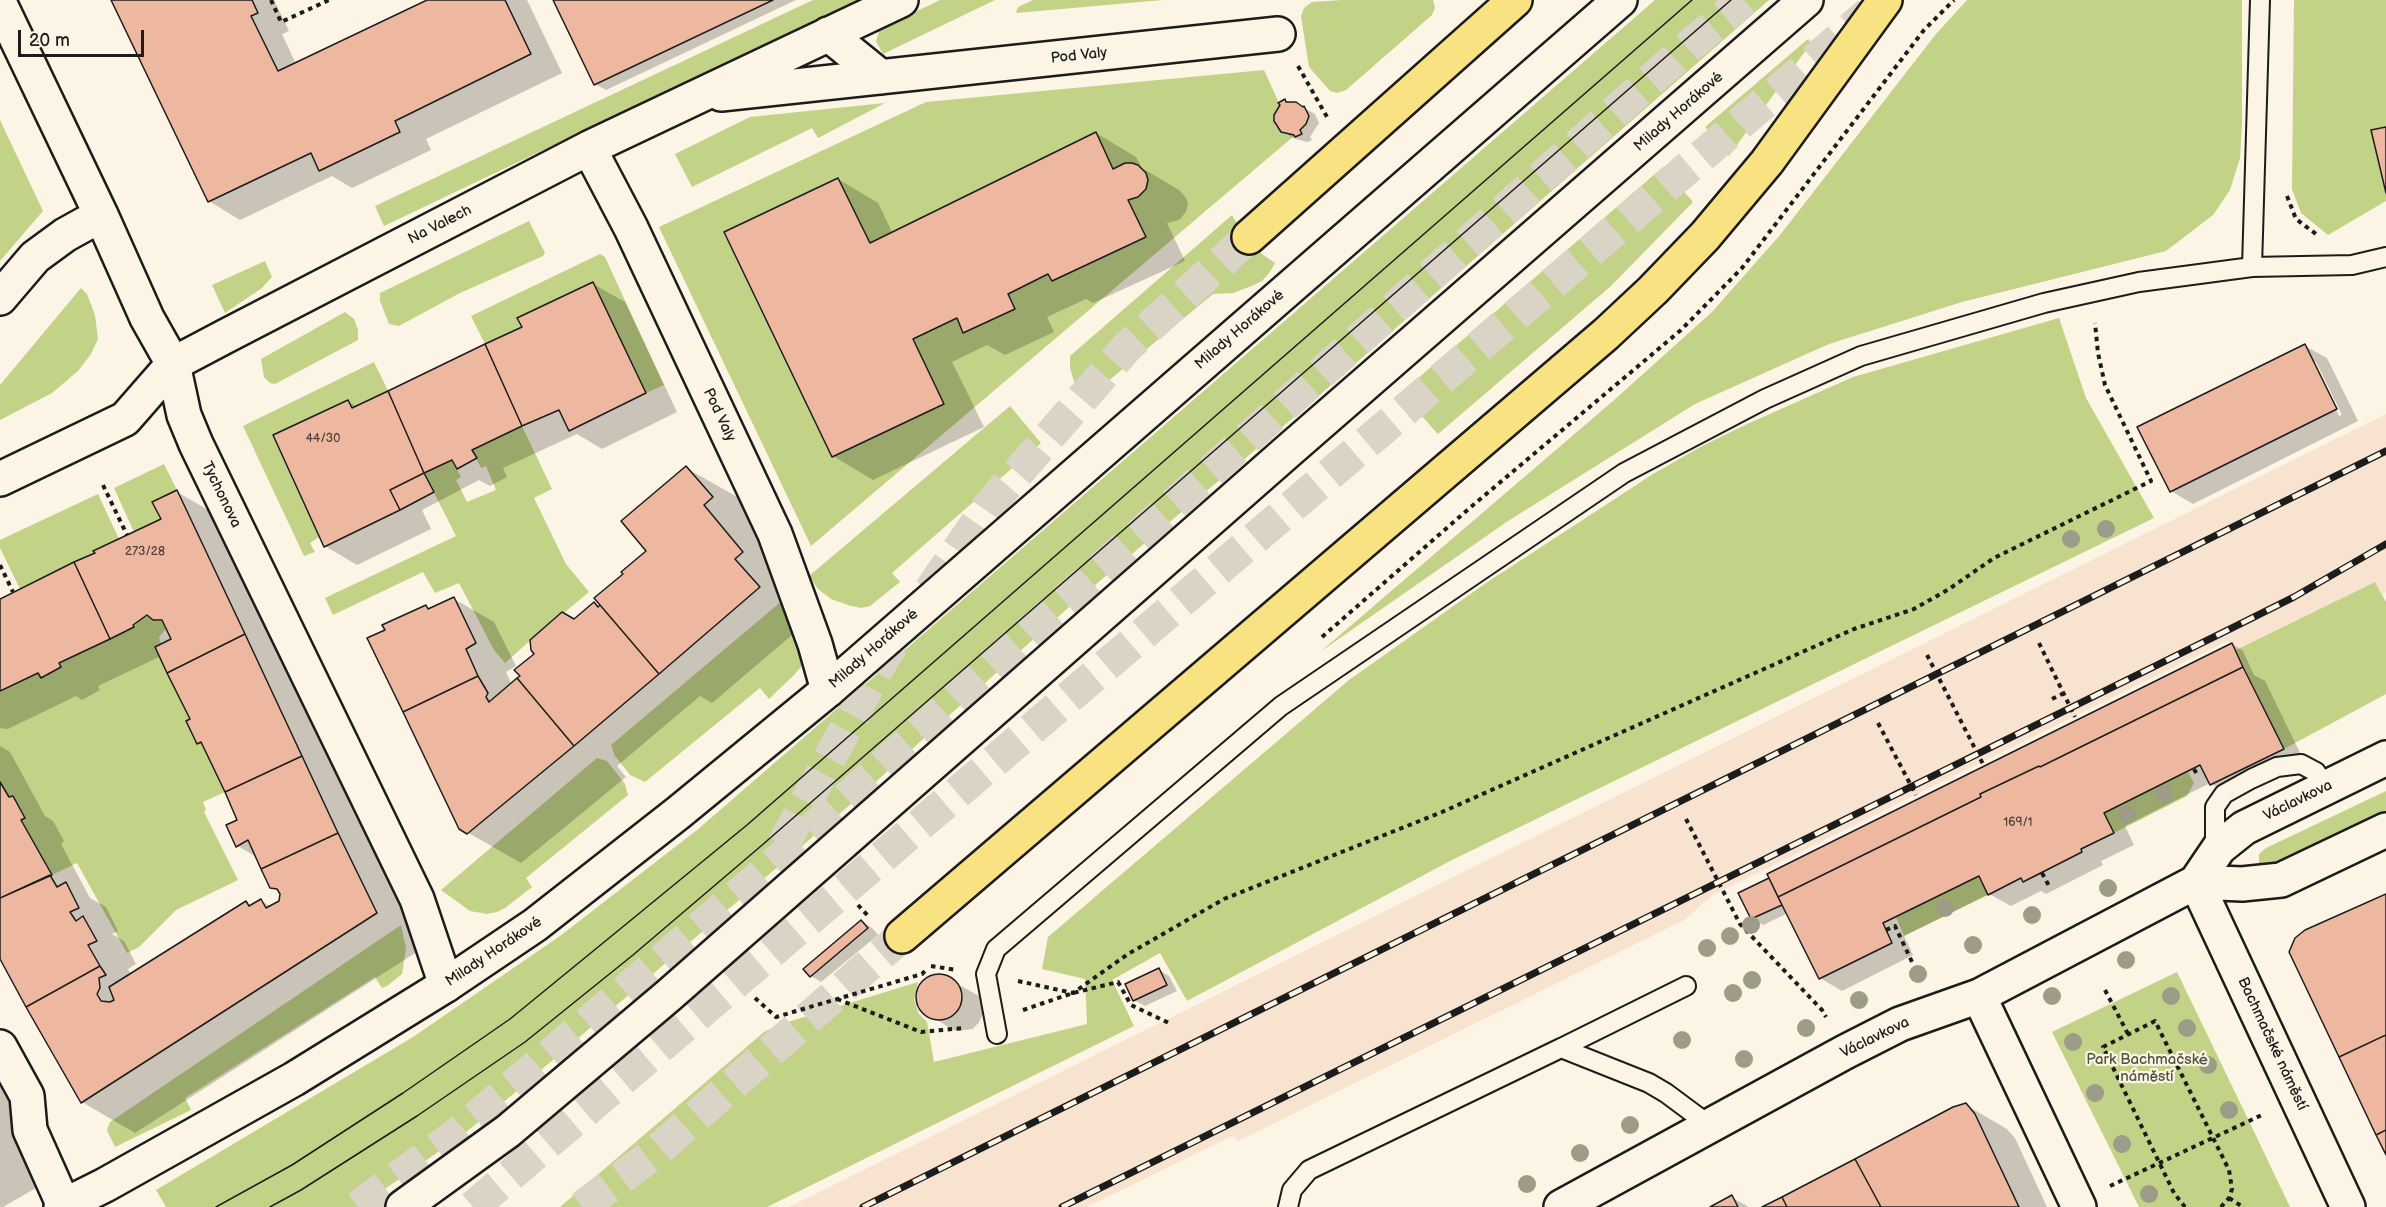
<!DOCTYPE html>
<meta charset="utf-8">
<style>
body{margin:0}
#map{position:relative;width:2386px;height:1207px;overflow:hidden;background:#fcf5e5;font-family:"Balsamiq Sans",sans-serif}
canvas{display:block}
.scale{position:absolute;left:18px;top:30px;width:126px;height:27px;box-sizing:border-box;border:3px solid #1c1c1c;border-top:0;padding-left:8px;font-size:18px;line-height:21px;white-space:nowrap;color:#1c1c1c;-webkit-text-stroke:4px #fcf5e5;paint-order:stroke}
</style>
<div id="map">
<canvas width="2386" height="1207"></canvas>
<div class="scale">20 m</div>
</div>
<script>
const c = document.querySelector('canvas').getContext('2d');
c.lineJoin = 'round';
function fill(path, color) { c.fillStyle = color; c.fill(path, 'evenodd'); }
const toPath = rows => new Path2D(rows.map(r => 'M' + r).join(''));
function stroke(path, color, width, dash) { c.strokeStyle = color; c.lineWidth = width; c.lineCap = dash ? 'butt' : 'round'; c.setLineDash(dash || []); c.stroke(path); }
function write(font, color, halo, rows, align = 'center') {
  c.font = font + ' "Balsamiq Sans",sans-serif'; c.lineWidth = 4.5; c.setLineDash([]); c.textBaseline = 'middle'; c.strokeStyle = halo; c.fillStyle = color; for (const [text, x, y, turn = 0] of rows) {
    c.save(); c.translate(x, y); c.rotate((+turn || 0) * Math.PI / 180); c.textAlign = isNaN(turn) ? turn : align; if (halo) c.strokeText(text, 0, 0); c.fillText(text, 0, 0); c.restore();
  }
}
const built = toPath([
 [2386,414,2386,592,2382,594,2375,582,2236,650,2232,643,2227,641,1713,895,1684,920,1238,1141,1232,1136,1087,1207,789,1207]
]);
const green = toPath([
 [813,0,858,0,384,226,375,206],
 [940,0,995,0,883,54,876,41,880,29],
 [1033,0,1163,0,1016,13,1018,7],
 [1342,0,1433,0,1435,8,1432,15,1346,90,1337,93,1330,91,1309,67,1301,16,1304,8,1312,2],
 [1655,0,1769,0,1306,407,1069,607,859,797,512,1095,461,1136,359,1207,166,1207,156,1190,413,1037,560,936,697,830],
 [1967,0,2242,0,2242,125,2240,158,2230,190,2213,215,2166,251,1962,302,1829,344,1695,404,1508,521,1320,652,1613,401,1712,312,1780,235,1936,34],
 [2294,0,2386,0,2386,127,2371,131,2386,193,2386,201,2328,235,2301,213,2292,189],
 [1808,39,1811,43,1729,156,1705,127],
 [1264,70,1280,105,1274,115,1275,125,1281,132,1294,136,811,546,659,227,926,102],
 [1096,132,1113,169,1125,163,1132,163,1138,165,1146,173,1148,180,1146,189,1138,197,1128,200,1145,238,1052,281,1048,274,1008,294,1015,309,964,333,957,318,913,339,944,404,832,457,724,232,837,178,870,243],
 [885,103,818,138,812,128,692,187,675,154,750,117],
 [0,120,43,211,0,261],
 [1663,167,1693,202,1611,286,1438,434,1401,393],
 [1232,215,1241,231,1262,254,1275,263,1270,272,1262,281,1254,285,1233,293,1213,294,1089,397,1084,395,1074,381,1070,368,1070,356],
 [529,221,545,253,543,256,458,294,399,326,389,324,380,301,380,293],
 [600,254,605,257,664,385,646,393,593,282,518,318,522,327,485,344,471,316],
 [265,261,272,277,262,288,225,313,212,285],
 [81,288,87,294,95,315,98,339,91,354,78,371,52,393,0,420,0,385],
 [345,312,354,319,358,330,358,340,275,384,270,383,264,377,261,359],
 [2059,318,2086,398,2154,518,1452,860,1187,1001,1160,953,1112,980,1134,1026,767,1207,560,1207,764,1032,778,1025,918,982,914,1000,919,1014,927,1022,934,1062,1087,1024,1085,979,1042,969,1048,937,1349,680,1486,583,1653,474,1702,446,1745,425,1853,377],
 [374,362,388,391,352,408,347,400,273,435,319,537,310,543,315,552,304,556,243,426],
 [1010,406,1041,443,892,573,900,582,870,606,861,608,851,606,831,599,818,589,809,576],
 [522,426,552,489,534,498,566,564,589,592,565,612,562,612,505,663,494,650,459,583,435,593,423,572,333,615,325,598,456,536,424,473,452,460,461,477,456,480,467,502,496,490,486,466,481,468,472,450],
 [164,464,177,490,152,502,161,519,134,532,114,488],
 [98,494,119,539,93,550,95,553,20,589,0,548,0,540],
 [2375,582,2386,602,2386,694,2284,749,2236,650],
 [783,600,802,654,801,667,794,675,769,699,760,688,645,782,630,775,615,756,611,745],
 [147,615,155,621,162,620,166,629,159,637,161,643,155,647,190,719,198,743,201,742,225,792,203,802,206,810,204,812,238,880,176,910,139,947,127,953,77,863,52,875,21,820,25,818,13,796,9,797,0,782,0,691,38,673,41,677,61,667,59,663,133,628,133,625],
 [597,758,607,761,625,784,628,795,526,878,532,887,505,908,497,912,487,914,470,911,441,890],
 [2188,772,2194,783,2187,796,2114,833,2104,813],
 [2386,791,2386,819,2275,872,2259,866,2259,854,2266,848],
 [1979,876,1988,895,1904,936,1896,917],
 [401,925,406,948,402,974,387,986,382,988,375,977,185,1098,191,1110,115,1147,107,1130,110,1122],
 [2177,972,2247,1117,2290,1207,2139,1207,2052,1032]
]);
const shadow = toPath([
 [113,0,274,0,289,31,282,34,296,64,429,0,527,0,562,73,426,139,431,150,352,188,332,176,240,220,209,201],
 [555,0,796,0,606,90,595,84],
 [1285,101,1295,103,1315,114,1319,123,1310,137,1312,140,1307,142,1293,138,1278,128,1275,115],
 [1096,133,1136,157,1142,168,1179,190,1186,198,1188,204,1186,212,1179,220,1167,223,1185,261,1093,303,1086,299,1047,317,1054,332,1005,355,987,345,952,362,984,427,873,480,833,456,838,179,878,203,893,234],
 [593,284,625,302,677,412,602,449,577,434,503,468,507,477,490,486,479,480,422,510,431,529,357,565,325,546,348,402,358,407,524,328],
 [2305,346,2327,358,2358,421,2193,504,2171,491],
 [2312,362,2316,362,2342,415,2339,416],
 [686,468,739,498,765,528,756,536,795,583,812,618,712,703,700,696,617,766,626,777,521,863,460,828,387,631,426,606,431,609,454,599,494,622,516,666,506,672,512,685,575,621,594,604,600,608,625,575,648,551],
 [177,492,217,515,378,858,391,865,429,944,135,1133,82,1102,0,956,0,746,10,752,45,816,53,821,64,841,61,844,90,898,106,907,118,931,112,934,124,941,136,964,128,969,131,975,246,903,252,906,261,901,272,907,280,902,282,893,271,887,258,858,238,846,228,826,239,820,205,746,198,743,192,720,161,656,98,686,100,690,82,700,76,696,8,729,0,728,0,601,163,520],
 [2232,644,2243,651,2254,675,2265,681,2304,761,2233,796,2210,783,2125,826,2134,845,2101,861,2103,865,2046,894,2041,891,2011,906,1989,894,1904,936,1913,955,1842,991,1820,978,1788,913,1763,925,1752,918,1740,893],
 [861,921,872,928,878,935,821,982,811,976],
 [1159,970,1169,976,1177,991,1145,1006,1134,1000],
 [943,976,979,996,984,1008,983,1014,979,1022,973,1029,957,1031,951,1029,921,1009,918,994,922,986,928,979],
 [0,1082,55,1177,3,1207,0,1207],
 [1966,1105,2007,1129,2015,1138,2047,1207,1766,1207],
 [1731,1197,1749,1207,1713,1207]
]);
const building = toPath([
 [111,0,252,0,258,13,251,16,278,71,427,0,505,0,531,54,395,121,400,132,319,171,311,153,208,202,111,0],
 [553,0,773,0,594,85,553,0],
 [1285,99,1286,102,1296,102,1303,107,1304,106,1309,116,1306,124,1300,130,1302,134,1295,137,1294,135,1281,132,1274,121,1274,115,1280,105,1278,103,1285,99],
 [2386,127,2386,193,2371,130,2386,127],
 [1096,132,1113,169,1125,163,1132,163,1138,165,1146,173,1148,180,1146,189,1138,197,1128,200,1146,237,1052,281,1048,274,1008,294,1015,309,963,333,957,318,913,339,944,404,832,457,724,232,838,178,870,243,1096,132],
 [593,282,646,393,569,431,559,410,522,426,485,344,522,327,517,318,593,282],
 [485,344,522,426,472,450,477,458,457,469,452,460,424,473,388,391,485,344],
 [2305,344,2337,409,2170,492,2137,427,2305,344],
 [388,391,424,473,390,490,400,510,324,547,273,435,348,400,352,408,388,391],
 [686,466,713,497,704,505,743,552,735,559,760,587,659,674,594,598,623,574,621,572,646,551,621,521,686,466],
 [424,473,434,492,400,510,390,490,424,473],
 [177,490,245,634,167,673,155,647,171,639,162,620,153,620,147,615,133,625,134,627,110,639,74,562,95,553,93,551,161,519,152,502,177,490],
 [74,562,110,639,59,663,61,667,41,678,38,673,0,691,0,599,74,562],
 [454,597,476,643,466,649,478,676,403,712,367,638,385,630,382,625,426,605,428,609,454,597],
 [594,602,598,607,600,605,659,674,574,746,517,678,520,676,514,670,534,654,531,650,530,640,562,612,574,619,594,602],
 [245,634,302,756,225,792,201,742,197,744,186,721,190,719,167,673,245,634],
 [2232,643,2243,667,2239,669,2040,767,2039,766,1980,794,1981,797,1778,897,1767,874,2232,643],
 [2243,667,2284,749,2210,785,2200,765,2104,813,2114,833,2081,849,2082,852,2023,882,2021,878,1988,895,1979,876,1883,923,1892,943,1819,979,1778,897,1981,797,1980,794,2039,766,2040,767,2243,667],
 [478,676,488,693,486,697,489,702,517,678,574,746,467,834,459,829,403,712,478,676],
 [302,756,338,833,261,869,248,840,236,847,226,825,237,820,225,792,302,756],
 [0,782,9,797,13,796,25,818,21,820,52,875,0,898,0,782],
 [338,833,377,913,81,1103,26,1007,100,966,106,975,99,978,100,988,97,994,101,1001,110,1002,114,1000,109,987,246,901,249,906,261,899,266,908,279,901,280,894,277,889,270,888,261,869,338,833],
 [50,875,57,887,66,882,79,908,70,912,76,921,83,916,97,941,88,945,100,966,26,1007,0,959,0,898,50,875],
 [1769,878,1782,905,1751,919,1738,893,1769,878],
 [2386,894,2386,1035,2339,1057,2289,952,2295,938,2305,930,2386,894],
 [861,920,868,928,810,977,803,969,861,920],
 [1159,968,1167,985,1133,1001,1125,984,1159,968],
 '916 997a23 23 0 1 1 46 0a23 23 0 1 1-46 0Z',
 [2386,1035,2386,1130,2376,1135,2339,1057,2386,1035],
 [1966,1103,1975,1114,2019,1207,1881,1207,1855,1159,1953,1107,1966,1103],
 [2386,1130,2386,1155,2376,1135,2386,1130],
 [1855,1159,1881,1207,1787,1207,1782,1197,1855,1159],
 [1732,1195,1738,1207,1710,1207,1732,1195],
 [1782,1197,1787,1207,1762,1207,1782,1197]
]);
const trunkTunnel = toPath([
 [783,845,884,657,987,508,1127,347,1249,237],
 [358,1207,454,1136,772,866,1015,645,1689,46,1744,0],
 [473,1207,1869,13],
 [582,1207,652,1155,902,936]
]);
const path = toPath([
 [271,0,281,22,329,0],
 [1298,66,1327,117],
 [2287,196,2296,219,2316,234],
 [103,485,127,535],
 [0,565,13,592],
 [1322,637,1472,506,1681,330,1742,268,1924,30,1954,0],
 [2039,643,2075,717],
 [1927,655,1984,766],
 [2052,699,2064,693],
 [1878,723,1916,795],
 [2194,769,2198,776],
 [1686,819,1740,924,1822,1010,1826,1017],
 [2042,873,2049,886],
 [858,905,870,918],
 [1886,930,1895,926,1913,964],
 [931,966,957,970],
 [1018,981,1073,993,1128,954,1224,899,1442,812,1854,629,1914,609,1949,589,1994,558,2151,481,2105,385,2098,353,2095,323],
 [2105,990,2128,1034],
 [755,998,776,1017,922,974,928,968],
 [837,999,921,1032,964,1028],
 [1023,1010,1073,993,1118,982,1131,1005,1171,1024],
 [2110,1186,2264,1114],
 [2229,1198,2243,1207],
 [2185,1207,2174,1193,2103,1047,2155,1021,2229,1170,2232,1189,2229,1198,2221,1207]
]);
const service = toPath([
 [2260,0,2252,267,2352,265,2386,257],
 [2219,848,2215,838,2215,807,2224,794,2251,779,2277,767,2301,764,2316,772,2325,788],
 [997,1034,986,974,996,949,1281,706,1624,473,1765,399,1861,356,2044,303,2139,282,2252,267],
 [1561,1048,1686,986],
 [1288,1207,1292,1190,1309,1170,1561,1048,1649,1083,1666,1093,1709,1125]
]);
const minor = toPath([
 [0,4,101,215,147,318,173,364,184,415,196,444,417,899,446,985],
 [828,34,881,77],
 [721,94,1278,34],
 [589,148,631,228,775,534,815,644,828,690],
 [0,298,35,257,65,235,101,215],
 [0,479,125,419,173,364,226,336,589,148,901,0],
 [2196,882,2348,1207],
 [2196,882,2242,884,2281,880,2386,830],
 [1979,996,2079,1207],
 [0,1047,27,1096,30,1130,64,1206],
 [1561,1207,1845,1052,1900,1024,1979,996,2196,882,2219,848,2244,828,2386,758]
]);
const secondary = toPath([
 [61,1207,105,1185,294,1079,446,985,535,925,678,813,828,690,1620,0],
 [403,1207,508,1131,668,996,1287,452,1806,0]
]);
const trunk = toPath([
 [1249,237,1515,0],
 [902,936,1606,334,1653,290,1705,236,1767,162,1885,0]
]);
const tram = toPath([
 [216,1207,292,1165,403,1093,510,1019,614,934,747,825,1692,0],
 [270,1207,301,1190,417,1116,525,1042,633,955,761,846,1731,0]
]);
const rail = toPath([
 [863,1207,2386,451],
 [1062,1207,2240,624,2294,597,2386,544]
]);
const trees = [
 [2106,529],
 [2071,539],
 [2164,795],
 [2127,815],
 [2108,888],
 [1945,908],
 [2032,915],
 [1751,925],
 [1730,936],
 [1973,945],
 [1707,948],
 [2126,960],
 [1918,974],
 [1752,980],
 [1733,993],
 [2052,996],
 [2171,996],
 [1859,1000],
 [1806,1028],
 [2187,1028],
 [1682,1040],
 [2073,1042],
 [1744,1059],
 [2208,1065],
 [2095,1093],
 [2229,1110],
 [1630,1125],
 [2122,1144],
 [1580,1153],
 [1527,1184],
 [2149,1194]
];
const numberNames = [
 ["44/30",323,439],
 ["273/28",145,552],
 ["169/1",2018,823]
];
const streetNames = [
 ["Pod Valy",1079,56,-6],
 ["Milady Horákové",1679,112,-41],
 ["Na Valech",440,225,-27],
 ["Milady Horákové",1240,330,-41],
 ["Pod Valy",719,415,65],
 ["Tychonova",221,495,64],
 ["Milady Horákové",874,649,-41],
 ["Václavkova",2298,801,-26],
 ["Milady Horákové",494,952,-34],
 ["Václavkova",1875,1038,-26],
 ["Bachmačské náměstí",2272,1044,65]
];
const parkNames = [
 ["Park Bachmačské",2147,1060],
 ["náměstí",2147,1077]
];
fill(built, '#f8e2d0');
fill(green, '#c2d286');
fill(shadow, '#0003');
fill(building, '#edb7a0');
stroke(building, '#1c1c1c', 1.5);
stroke(trunkTunnel, '#dad4c7', 33, [33, 16]);
stroke(service, '#1c1c1c', 22);
stroke(minor, '#1c1c1c', 38);
stroke(secondary, '#1c1c1c', 38);
stroke(trunk, '#1c1c1c', 38);
stroke(path, '#1c1c1c', 4, [4.5, 4.5]);
stroke(service, '#fcf5e5', 18);
stroke(minor, '#fcf5e5', 33);
stroke(secondary, '#fcf5e5', 33);
stroke(trunk, '#f8e281', 33);
stroke(tram, '#1c1c1c', 1.5);
stroke(rail, '#1c1c1c', 7);
stroke(rail, '#fcf5e5', 4.5, [14]);
c.fillStyle = '#9c9c88';
for (const [x, y] of trees) { c.beginPath(); c.arc(x, y, 9, 0, 2 * Math.PI); c.fill(); }
write('12px', '#50433d', null, numberNames);
write('15px', '#1c1c1c', '#fcf5e5', streetNames);
write('15px', '#4e533c', '#fcf5e5', parkNames);
</script>
